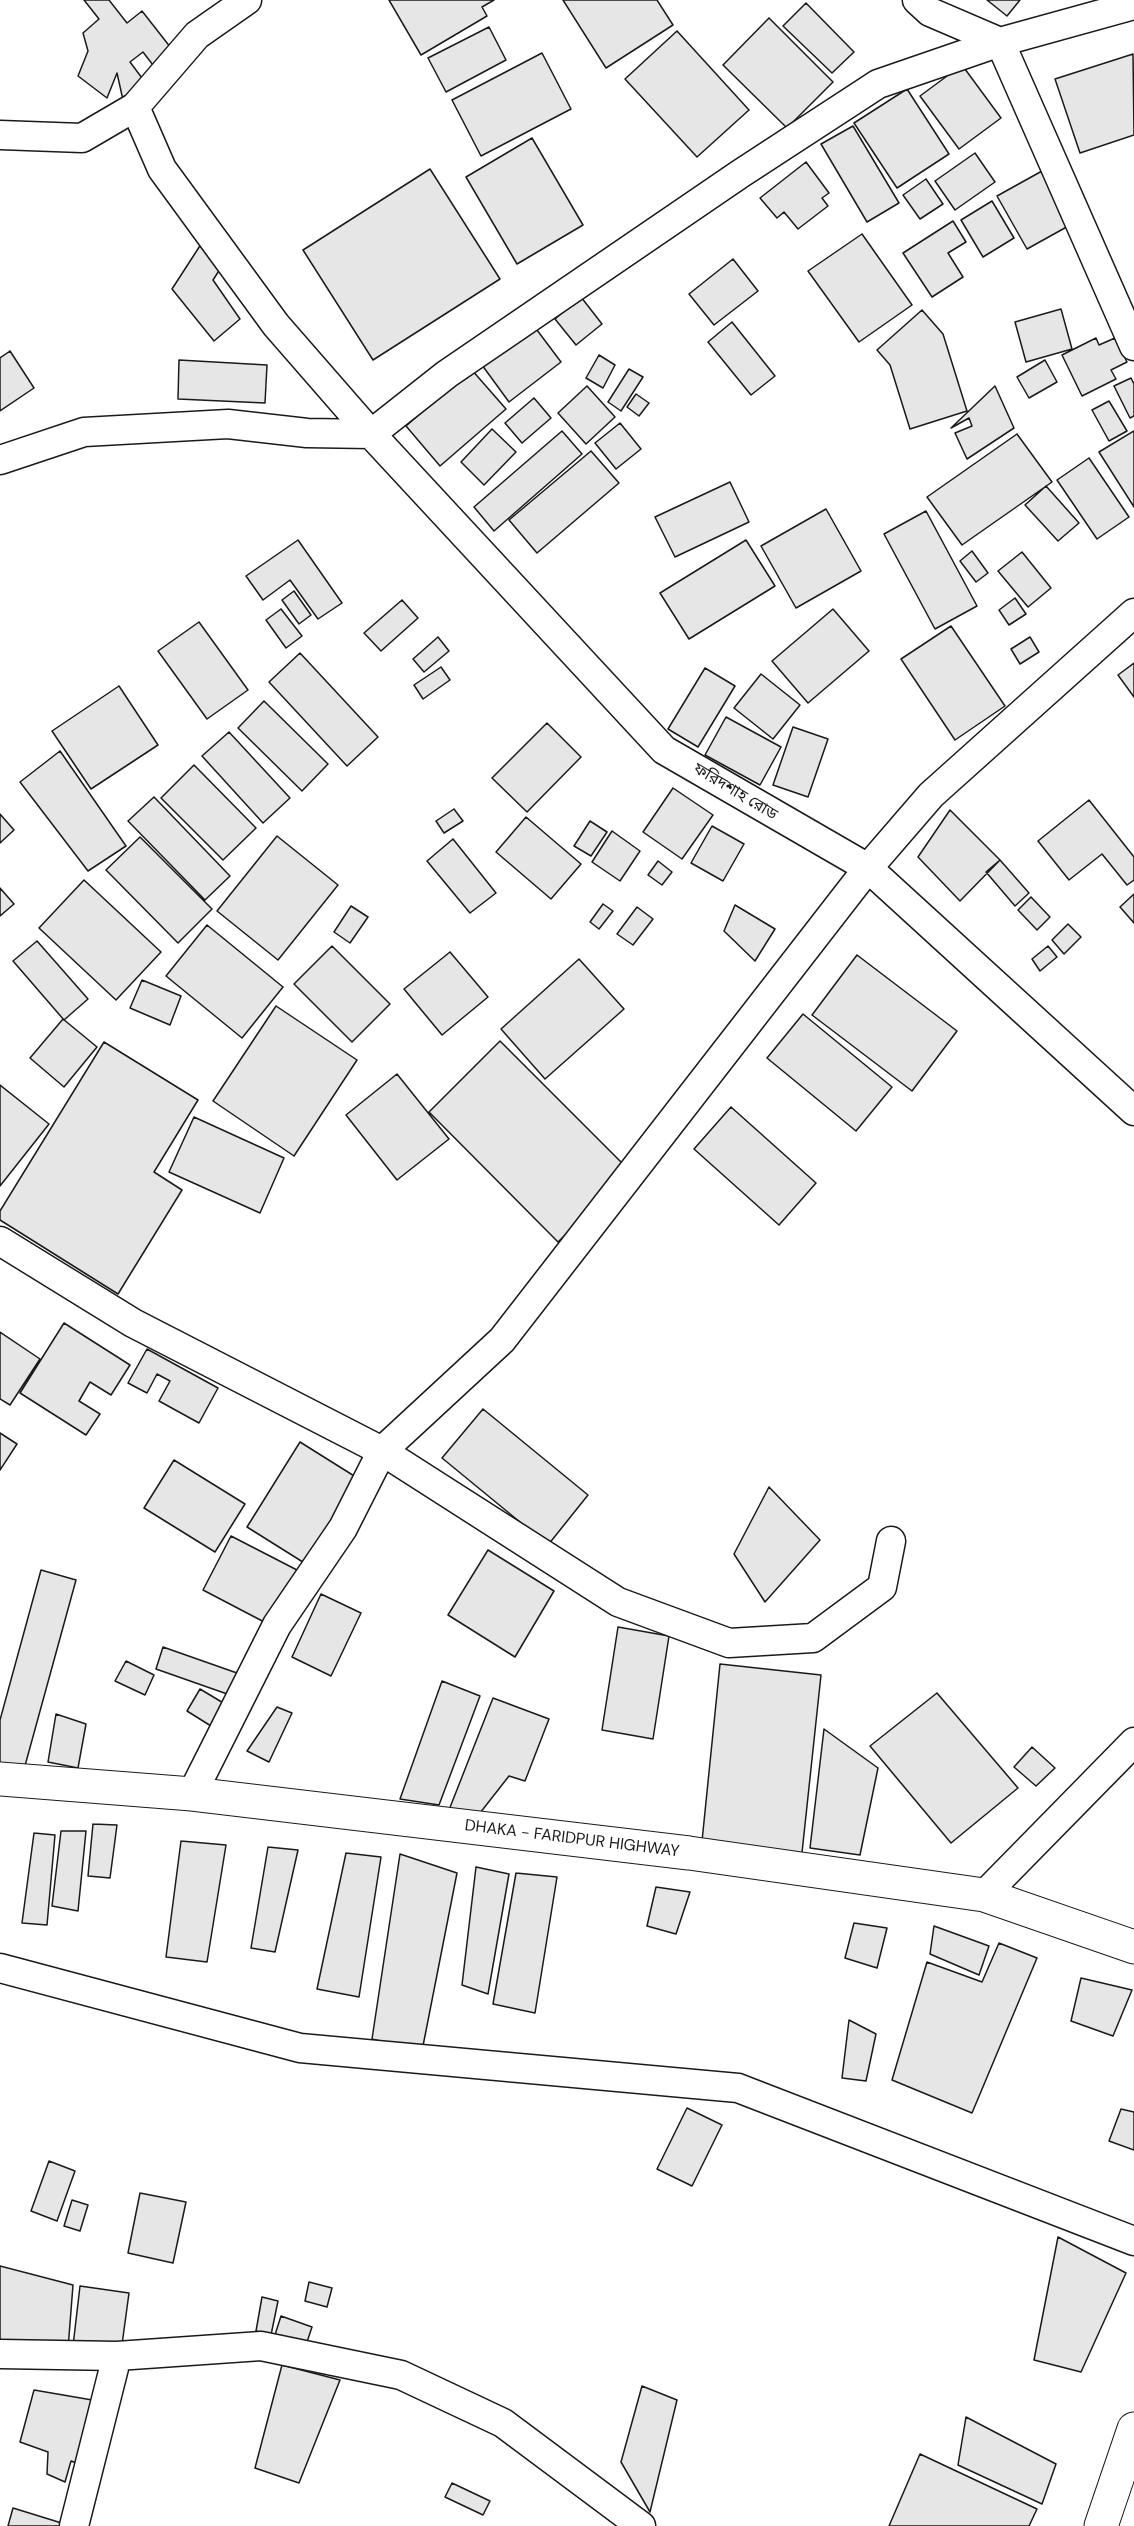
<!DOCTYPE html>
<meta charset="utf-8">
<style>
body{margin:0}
canvas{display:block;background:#fff}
</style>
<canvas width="1134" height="2526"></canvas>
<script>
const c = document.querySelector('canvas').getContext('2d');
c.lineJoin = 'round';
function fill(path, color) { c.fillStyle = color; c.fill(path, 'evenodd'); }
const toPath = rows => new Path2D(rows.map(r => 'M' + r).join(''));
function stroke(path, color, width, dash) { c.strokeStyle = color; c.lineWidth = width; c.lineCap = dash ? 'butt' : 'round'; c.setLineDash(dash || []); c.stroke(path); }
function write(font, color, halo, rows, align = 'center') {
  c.font = font + ' "DM Sans","Noto Sans Bengali",sans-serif'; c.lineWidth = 4.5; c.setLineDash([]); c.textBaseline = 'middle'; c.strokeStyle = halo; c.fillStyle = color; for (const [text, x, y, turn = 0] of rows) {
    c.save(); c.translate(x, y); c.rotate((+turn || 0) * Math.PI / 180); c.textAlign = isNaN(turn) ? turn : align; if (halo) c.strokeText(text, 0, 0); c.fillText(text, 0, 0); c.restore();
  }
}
const building = toPath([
 [84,0,109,0,127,23,142,11,171,48,156,69,143,52,130,62,145,82,123,100,117,73,107,98,78,76,88,51,83,33,99,19,84,0],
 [389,0,494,0,482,7,487,16,421,55,389,0],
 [563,0,657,0,673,25,606,68,563,0],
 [987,0,1020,0,1007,16,987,0],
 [806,3,854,52,832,73,783,26,806,3],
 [769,18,833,82,787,128,723,65,769,18],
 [489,27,506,60,446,92,428,58,489,27],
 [677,31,749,110,697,157,625,79,677,31],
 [542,53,571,109,481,156,452,100,542,53],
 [1133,54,1134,135,1080,153,1055,79,1133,54],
 [962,65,1001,118,959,149,920,96,962,65],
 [907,89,949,154,897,188,854,123,907,89],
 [853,126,899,203,867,222,821,144,853,126],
 [532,138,583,225,517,264,466,177,532,138],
 [975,153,995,182,955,210,935,181,975,153],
 [806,162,829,193,822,198,828,206,798,229,784,212,777,218,760,198,806,162],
 [430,169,500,279,373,360,303,250,430,169],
 [1042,171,1072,224,1027,249,997,196,1042,171],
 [926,179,943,204,920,219,903,195,926,179],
 [992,201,1014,238,983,257,961,220,992,201],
 [953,221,966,242,948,253,963,277,932,297,903,253,953,221],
 [862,234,912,305,859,342,808,271,862,234],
 [205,238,224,263,213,280,240,319,214,341,172,289,205,238],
 [733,259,758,291,714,325,689,294,733,259],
 [581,297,602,324,576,345,555,319,581,297],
 [1061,309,1072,349,1026,362,1015,322,1061,309],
 [922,310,943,334,967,411,910,429,890,365,877,350,922,310],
 [732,322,775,376,751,395,708,342,732,322],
 [534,326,561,362,509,402,482,365,534,326],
 [1096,338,1099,345,1115,338,1127,362,1111,370,1116,379,1082,396,1062,355,1096,338],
 [10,351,34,388,0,411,0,358,10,351],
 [599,355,615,365,603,388,586,378,599,355],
 [179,360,267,365,265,403,178,399,179,360],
 [1045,360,1057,382,1029,398,1017,377,1045,360],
 [471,369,506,409,440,466,406,426,471,369],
 [629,369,643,377,621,411,608,402,629,369],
 [1131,378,1134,384,1134,416,1130,418,1114,386,1131,378],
 [587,386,615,417,586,444,558,413,587,386],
 [995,386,1014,428,967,459,955,433,972,426,969,418,951,428,995,386],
 [636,394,649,403,639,416,627,407,636,394],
 [534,398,551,418,522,443,505,423,534,398],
 [1109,401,1127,431,1109,441,1092,410,1109,401],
 [620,423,641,449,616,469,595,443,620,423],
 [492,429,516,452,484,485,461,462,492,429],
 [562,431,582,454,494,531,474,507,562,431],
 [1134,431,1134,507,1099,452,1134,431],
 [1017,434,1052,482,962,545,927,497,1017,434],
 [591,451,619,483,537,553,509,520,591,451],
 [1089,458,1129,517,1097,539,1057,480,1089,458],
 [730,482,749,522,675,557,655,517,730,482],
 [1046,486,1079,523,1058,541,1025,505,1046,486],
 [826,509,861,571,796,608,761,546,826,509],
 [926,511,977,606,935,629,884,534,926,511],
 [298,540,342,603,318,619,290,580,263,600,246,576,298,540],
 [746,540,775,586,689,639,660,593,746,540],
 [972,551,988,573,976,582,960,561,972,551],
 [1022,552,1051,588,1028,607,998,571,1022,552],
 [294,591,311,615,299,624,282,600,294,591],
 [1015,598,1026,614,1009,625,999,610,1015,598],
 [402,600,418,618,381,651,364,633,402,600],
 [281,609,302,636,286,648,266,620,281,609],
 [833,609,869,651,808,703,772,661,833,609],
 [199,622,248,690,207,719,158,651,199,622],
 [951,626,1005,706,955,740,901,659,951,626],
 [438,637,449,651,424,672,413,659,438,637],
 [1030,637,1039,652,1020,664,1011,649,1030,637],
 [300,653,378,737,347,766,269,682,300,653],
 [1134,663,1134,697,1118,675,1134,663],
 [441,667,450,680,423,699,414,685,441,667],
 [705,668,735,686,698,747,668,729,705,668],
 [761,674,800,705,773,739,734,708,761,674],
 [119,686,158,745,91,789,52,731,119,686],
 [264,701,328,764,302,791,238,728,264,701],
 [726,717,781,747,760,785,705,755,726,717],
 [547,723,581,757,527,812,492,778,547,723],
 [793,727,828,739,808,797,773,785,793,727],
 [229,732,290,798,263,823,202,756,229,732],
 [60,751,126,846,88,871,20,782,60,751],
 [194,765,256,828,223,860,161,798,194,765],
 [673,788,713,815,682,859,643,832,673,788],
 [154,797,230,876,205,900,128,821,154,797],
 [1089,800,1134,857,1134,880,1127,885,1102,854,1069,880,1038,841,1089,800],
 [454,809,463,821,444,833,436,821,454,809],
 [950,810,1000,860,960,901,918,857,950,810],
 [0,814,14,830,0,843,0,814],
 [526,817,581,864,551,899,496,852,526,817],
 [590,821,607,832,591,856,574,846,590,821],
 [712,826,744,844,723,881,691,863,712,826],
 [612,831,640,851,620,881,592,862,612,831],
 [277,836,338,885,278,960,217,911,277,836],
 [140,837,212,909,178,943,106,870,140,837],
 [453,839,496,893,470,913,427,861,453,839],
 [1000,860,1029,893,1015,906,986,872,1000,860],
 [658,861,672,872,662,885,648,875,658,861],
 [84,880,161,952,116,1000,39,928,84,880],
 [0,888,14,904,0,916,0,888],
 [1134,894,1134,923,1120,907,1134,894],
 [1031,897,1050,917,1037,930,1018,910,1031,897],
 [603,904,613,911,599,929,590,922,603,904],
 [735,905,775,929,755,961,724,931,735,905],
 [351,906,368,917,350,943,334,932,351,906],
 [637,907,653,919,633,945,617,934,637,907],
 [1068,924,1081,937,1064,954,1052,940,1068,924],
 [207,925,283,987,242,1038,166,976,207,925],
 [37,941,88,999,64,1020,13,961,37,941],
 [332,946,390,1004,352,1042,294,984,332,946],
 [1048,946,1057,957,1040,971,1032,959,1048,946],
 [450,952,488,997,442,1035,404,989,450,952],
 [857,955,957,1031,912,1091,812,1015,857,955],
 [579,959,624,1009,545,1079,501,1029,579,959],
 [142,980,181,996,170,1025,130,1008,142,980],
 [276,1006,357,1060,294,1156,213,1101,276,1006],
 [803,1014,892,1087,856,1131,767,1058,803,1014],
 [63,1019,97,1047,64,1087,30,1058,63,1019],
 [500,1041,630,1171,558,1242,429,1112,500,1041],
 [104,1042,198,1100,154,1172,182,1190,118,1294,0,1220,0,1211,104,1042],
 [397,1074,449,1139,397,1180,346,1115,397,1074],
 [0,1085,49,1124,0,1186,0,1085],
 [731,1107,816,1183,779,1225,694,1149,731,1107],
 [194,1117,284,1158,260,1213,169,1172,194,1117],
 [64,1323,130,1365,111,1395,90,1382,79,1401,100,1414,86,1435,20,1393,64,1323],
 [0,1332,40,1359,10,1405,0,1399,0,1332],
 [147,1349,218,1388,199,1423,159,1401,170,1381,157,1374,147,1393,128,1383,147,1349],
 [483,1409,588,1495,548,1545,442,1458,483,1409],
 [0,1433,17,1444,0,1470,0,1433],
 [300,1442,359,1479,306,1564,247,1527,300,1442],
 [174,1460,245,1504,215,1552,144,1508,174,1460],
 [769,1487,820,1540,765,1602,734,1554,769,1487],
 [231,1536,297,1570,268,1624,203,1590,231,1536],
 [488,1550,554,1591,515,1657,448,1615,488,1550],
 [41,1570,76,1580,23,1773,0,1766,0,1720,41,1570],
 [321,1594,361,1613,331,1676,292,1657,321,1594],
 [618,1627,669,1636,653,1739,602,1730,618,1627],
 [163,1647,237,1673,230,1695,156,1669,163,1647],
 [126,1661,154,1675,145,1695,115,1681,126,1661],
 [720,1664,821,1675,801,1862,701,1851,720,1664],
 [442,1681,480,1696,439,1805,400,1799,442,1681],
 [200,1689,225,1704,211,1726,187,1711,200,1689],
 [937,1693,1018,1788,951,1843,870,1746,937,1693],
 [493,1698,549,1719,525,1781,509,1776,480,1813,449,1810,493,1698],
 [277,1707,292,1713,269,1762,247,1751,277,1707],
 [56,1714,86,1724,78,1768,48,1762,56,1714],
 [824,1729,878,1768,860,1855,810,1848,824,1729],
 [1032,1747,1055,1768,1036,1786,1014,1767,1032,1747],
 [93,1824,117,1825,110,1878,88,1876,93,1824],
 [61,1831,86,1831,78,1911,52,1906,61,1831],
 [34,1833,55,1835,47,1925,22,1923,34,1833],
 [181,1841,226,1845,207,1962,166,1957,181,1841],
 [268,1847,298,1850,275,1952,251,1948,268,1847],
 [346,1853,381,1857,359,1997,317,1989,346,1853],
 [400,1854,457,1873,422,2051,372,2039,400,1854],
 [476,1867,509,1874,488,1994,462,1985,476,1867],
 [516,1873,557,1877,535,2013,493,2004,516,1873],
 [656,1887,690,1892,676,1934,647,1926,656,1887],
 [854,1923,887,1928,877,1968,845,1958,854,1923],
 [934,1926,989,1946,979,1975,930,1954,934,1926],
 [999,1943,1037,1958,972,2113,892,2080,927,1962,982,1982,999,1943],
 [1081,1978,1132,1990,1113,2036,1071,2021,1081,1978],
 [849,2020,876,2034,866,2081,842,2078,849,2020],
 [687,2108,722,2125,692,2186,657,2169,687,2108],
 [1121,2109,1134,2112,1134,2150,1109,2141,1121,2109],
 [49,2161,75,2171,57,2221,31,2211,49,2161],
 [140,2193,186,2202,173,2263,128,2253,140,2193],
 [72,2200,88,2205,80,2231,64,2226,72,2200],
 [1058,2237,1126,2273,1081,2372,1034,2360,1058,2237],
 [0,2266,73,2285,68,2349,0,2349,0,2266],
 [309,2282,332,2288,327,2307,305,2301,309,2282],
 [80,2286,129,2293,121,2352,73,2346,80,2286],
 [262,2297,278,2301,271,2335,256,2331,262,2297],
 [281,2316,312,2327,305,2348,274,2338,281,2316],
 [282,2365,340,2380,299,2483,255,2468,282,2365],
 [642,2386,677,2400,650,2512,621,2462,642,2386],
 [34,2390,98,2401,79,2464,71,2461,65,2482,47,2474,48,2452,20,2442,34,2390],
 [966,2417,1056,2464,1042,2504,958,2465,966,2417],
 [920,2454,1037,2509,1029,2526,889,2526,920,2454],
 [452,2483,490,2501,483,2515,445,2497,452,2483],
 [13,2508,68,2525,67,2526,8,2526,13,2508]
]);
const minor = toPath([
 [917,0,930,12,1000,42,1134,346],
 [135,107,162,169,276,325,371,434,664,750,868,868,1134,1111],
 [0,135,82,138,135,107,197,35,247,0],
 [0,460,84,432,228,424,307,433,371,434,447,374,740,174,878,84,1000,42,1134,5],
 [0,1241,133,1323,382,1451,618,1602,729,1643,813,1638,882,1587,891,1541],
 [192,1794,277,1625,343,1528,382,1451,502,1340,868,868,931,795,1134,613],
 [984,1895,1134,1742],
 [0,1968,300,2048,738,2088,1134,2241],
 [0,2354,117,2356,261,2346,401,2375,503,2423,641,2526],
 [74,2526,117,2356]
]);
const trunk = toPath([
 [0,1779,192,1794,689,1853,984,1895,1134,1947],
 [1101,2526,1134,2429]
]);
const streetNames = [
 ["ফরিদশাহ রোড",735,792,31],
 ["DHAKA - FARIDPUR HIGHWAY",572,1839,7]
];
fill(building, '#e6e6e6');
stroke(building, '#1a1a1a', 1.5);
stroke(minor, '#1a1a1a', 31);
stroke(trunk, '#1a1a1a', 35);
stroke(minor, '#fff', 28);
stroke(trunk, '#fff', 33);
write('16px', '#1a1a1a', '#fff', streetNames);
</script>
